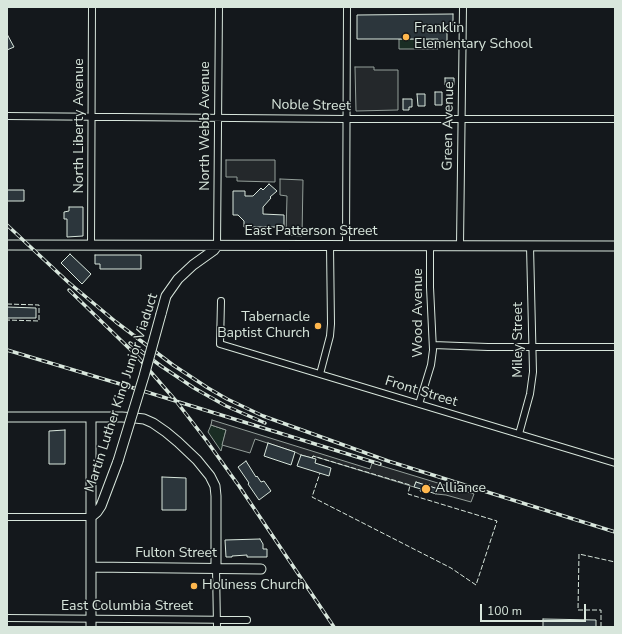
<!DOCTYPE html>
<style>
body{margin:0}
#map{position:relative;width:622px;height:634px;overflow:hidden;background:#14181c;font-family:"Nunito Sans",sans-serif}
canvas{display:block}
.frame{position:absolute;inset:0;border:8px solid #d8e6dc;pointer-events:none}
.scale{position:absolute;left:480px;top:604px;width:106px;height:18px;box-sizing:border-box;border:2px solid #d8e6dc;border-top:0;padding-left:5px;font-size:12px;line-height:14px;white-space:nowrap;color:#d8e6dc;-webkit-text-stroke:3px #14181c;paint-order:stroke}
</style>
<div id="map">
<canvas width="622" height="634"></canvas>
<div class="frame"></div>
<div class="scale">100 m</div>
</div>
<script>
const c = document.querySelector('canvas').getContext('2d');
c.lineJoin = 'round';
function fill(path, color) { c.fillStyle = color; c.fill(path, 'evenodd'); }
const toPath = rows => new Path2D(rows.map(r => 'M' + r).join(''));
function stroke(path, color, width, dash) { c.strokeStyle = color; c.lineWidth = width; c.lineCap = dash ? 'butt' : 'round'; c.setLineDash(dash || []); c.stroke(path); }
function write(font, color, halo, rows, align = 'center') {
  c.font = font + ' "Nunito Sans",sans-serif'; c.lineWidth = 3; c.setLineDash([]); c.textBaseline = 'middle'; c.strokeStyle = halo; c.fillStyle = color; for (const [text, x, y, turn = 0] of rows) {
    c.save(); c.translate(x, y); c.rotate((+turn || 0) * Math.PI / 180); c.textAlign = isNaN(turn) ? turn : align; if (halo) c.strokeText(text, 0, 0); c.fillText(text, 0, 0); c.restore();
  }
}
const green = toPath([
 [399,39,438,39,438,49,399,49,399,39],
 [211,425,226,430,221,451,208,432,211,425]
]);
const parking = toPath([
 [355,67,374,67,374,70,398,70,398,110,356,111,355,67],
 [226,160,275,160,275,182,237,181,237,177,226,177,226,160],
 [280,179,303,180,302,236,286,235,287,196,280,195,280,179],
 [212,420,370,469,372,463,474,494,471,502,446,495,436,494,438,489,416,482,414,487,313,456,312,458,301,455,295,452,255,439,250,453,222,445,226,430,211,425,212,420]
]);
const building = toPath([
 [453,14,453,25,447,25,447,46,438,46,438,39,357,39,357,15,453,14],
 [7,34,14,47,7,50,7,34],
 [445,78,454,78,454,85,445,85,445,78],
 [435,92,442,92,442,105,435,105,435,92],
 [417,94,425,94,425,106,418,106,417,94],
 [403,99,412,99,412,107,409,107,409,110,403,110,403,99],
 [269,184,277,191,270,197,271,198,263,207,263,214,284,215,284,227,244,227,244,221,238,215,233,215,233,191,245,191,245,196,253,196,261,188,263,190,269,184],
 [7,190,24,190,24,201,7,201,7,190],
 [69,207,83,207,83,236,67,237,67,219,64,219,64,212,69,211,69,207],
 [70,254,91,274,82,284,61,263,70,254],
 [95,255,141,255,141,269,100,269,100,264,95,264,95,255],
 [7,307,36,308,36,318,7,318,7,307],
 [65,430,65,464,49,464,49,431,65,430],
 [268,443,295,452,291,465,264,456,268,443],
 [301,455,316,459,315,463,331,468,329,476,297,466,301,455],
 [246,461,256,477,257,476,261,482,264,481,271,491,259,500,248,484,249,483,238,467,246,461],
 [162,477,186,478,186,510,162,510,162,477],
 [416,482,425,485,425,484,430,485,429,486,438,489,436,494,430,492,429,493,420,491,421,489,414,487,416,482],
 [260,539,263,544,263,549,267,549,267,557,247,557,247,555,232,556,232,557,226,557,225,540,260,539],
 [543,619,596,620,596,627,543,627,543,619]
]);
const street = toPath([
 [7,116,346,119,615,119],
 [460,245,463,7],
 [91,246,92,7],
 [217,246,219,7],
 [346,246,347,7],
 [221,301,220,344,615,463],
 [433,345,488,347,615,347],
 [320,374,330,336,331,324,330,246],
 [419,404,431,365,433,350,430,287,430,245],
 [519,434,530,394,533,372,530,246],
 [7,517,91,517],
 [216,568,217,627],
 [7,618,247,620]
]);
const secondary = toPath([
 [7,245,615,246],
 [161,314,166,296,178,279,193,265,214,250,217,246],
 [7,417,122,417,135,418,144,419,153,423,166,432,178,442,197,460,210,476,215,486,216,496,216,568],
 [91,517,97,512,101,506,118,461],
 [91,567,261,569],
 [91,627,91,417]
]);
const rail = toPath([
 [7,225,68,282,116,322,173,365,208,388,227,399,263,416,388,461,615,532],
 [69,290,136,355,176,401,206,440,239,486,334,627],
 [130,343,161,366,194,388,226,406,265,423],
 [7,350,140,390,380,464]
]);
const secondaryBridge = toPath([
 [118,461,144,376,161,314]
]);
const fence = toPath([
 [7,304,39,305,39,321,7,320],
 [312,458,313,456,410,485,408,494,497,521,476,585,451,568,312,497,320,473],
 [601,627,601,610,578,610,579,554,615,562]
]);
const markers = [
 [406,37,4,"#ffb74d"],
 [318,326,4,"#ffb74d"],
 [426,489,5,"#ffb74d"],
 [194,586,4,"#ffb74d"]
];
const poiNames = [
 ["Franklin",414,29],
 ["Elementary School",414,45],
 ["Tabernacle",310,318,"right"],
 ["Baptist Church",310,334,"right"],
 ["Alliance",435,489],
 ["Holiness Church",202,586]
];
const streetNames = [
 ["Noble Street",311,106,1],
 ["North Liberty Avenue",80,126,-90],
 ["North Webb Avenue",206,126,-90],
 ["Green Avenue",449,126,-89],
 ["East Patterson Street",311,232],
 ["Wood Avenue",419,313,-90],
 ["Miley Street",519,340,-90],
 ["Front Street",421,392,17],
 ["Martin Luther King Junior Viaduct",122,393,-72],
 ["Fulton Street",176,554],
 ["East Columbia Street",127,607]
];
fill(green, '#1a2d24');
stroke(green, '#939e99', 1);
fill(parking, '#24282b');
stroke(parking, '#939e99', 1);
fill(building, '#2c363c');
stroke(building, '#d8e6dc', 1);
stroke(street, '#d8e6dc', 8);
stroke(secondary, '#d8e6dc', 11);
stroke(street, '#14181c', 6);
stroke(secondary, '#14181c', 9);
stroke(rail, '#d8e6dc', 3.5);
stroke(rail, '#14181c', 2, [6]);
stroke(secondaryBridge, '#d8e6dc', 11, []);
stroke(secondaryBridge, '#14181c', 9);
stroke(fence, '#d8e6dc', 1, [5, 2]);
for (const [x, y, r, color] of markers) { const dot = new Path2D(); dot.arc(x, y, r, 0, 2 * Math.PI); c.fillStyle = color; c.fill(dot); stroke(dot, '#14181c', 1.5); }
write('14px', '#d8e6dc', '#14181c', poiNames, 'left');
write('14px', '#d8e6dc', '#14181c', streetNames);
</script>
